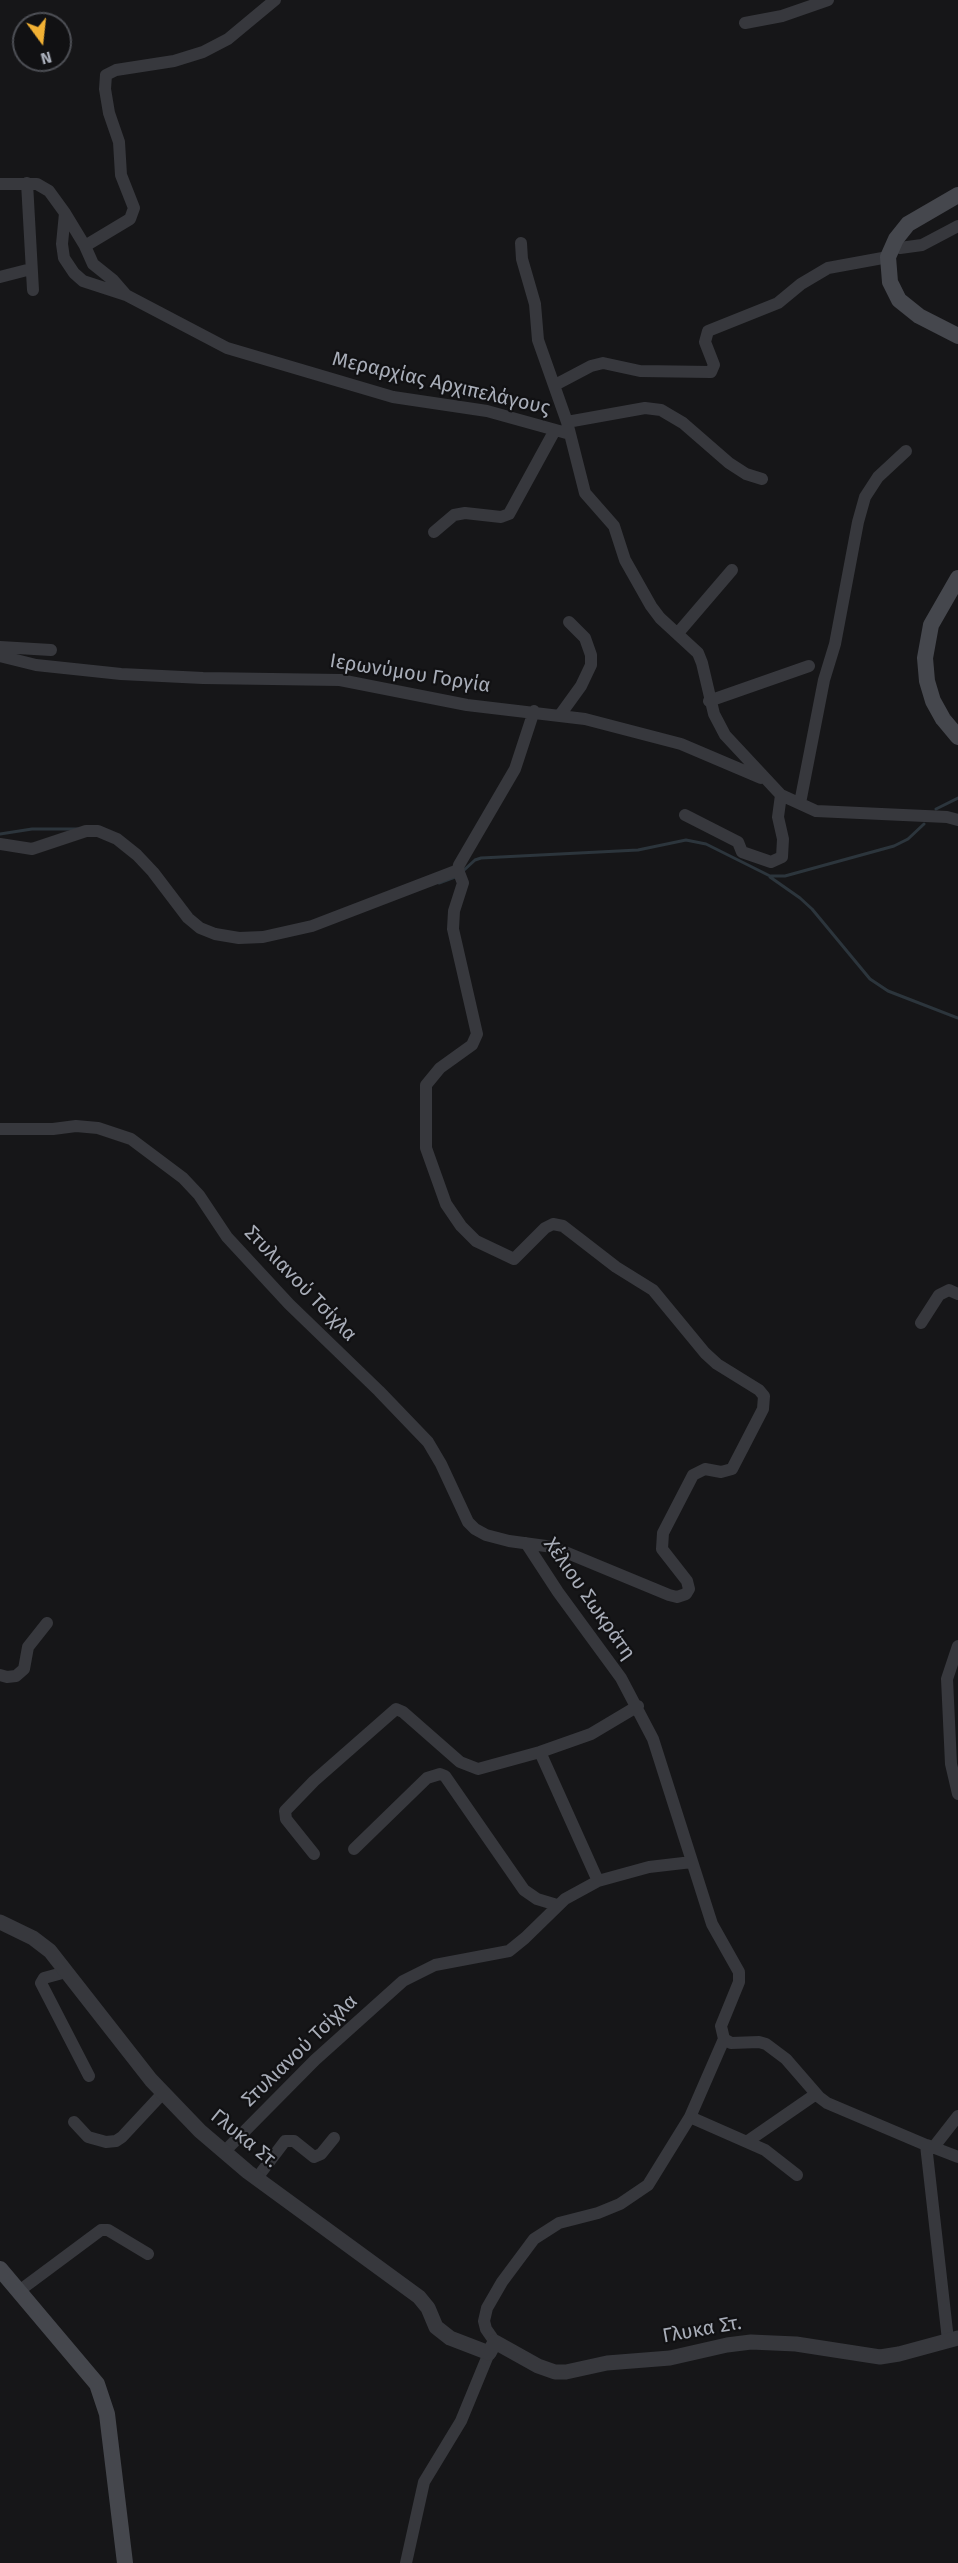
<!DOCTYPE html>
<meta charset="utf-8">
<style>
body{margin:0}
#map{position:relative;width:958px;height:2563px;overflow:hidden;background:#161618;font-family:"Fira Sans",sans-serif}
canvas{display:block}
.north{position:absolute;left:12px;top:12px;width:60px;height:60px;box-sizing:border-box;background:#111113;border:2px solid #4d4f55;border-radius:50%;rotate:165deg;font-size:16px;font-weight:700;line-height:24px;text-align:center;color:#a8adb8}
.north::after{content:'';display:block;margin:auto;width:21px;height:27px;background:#f2b134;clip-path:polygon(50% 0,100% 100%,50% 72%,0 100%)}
</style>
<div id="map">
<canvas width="958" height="2563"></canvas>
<div class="north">N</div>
</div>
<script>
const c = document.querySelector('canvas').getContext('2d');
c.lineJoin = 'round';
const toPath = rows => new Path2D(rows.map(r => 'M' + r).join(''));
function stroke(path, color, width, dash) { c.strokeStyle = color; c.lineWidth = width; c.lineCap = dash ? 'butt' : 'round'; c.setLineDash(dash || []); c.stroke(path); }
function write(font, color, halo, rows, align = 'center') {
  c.font = font + ' "Fira Sans",sans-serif'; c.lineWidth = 4.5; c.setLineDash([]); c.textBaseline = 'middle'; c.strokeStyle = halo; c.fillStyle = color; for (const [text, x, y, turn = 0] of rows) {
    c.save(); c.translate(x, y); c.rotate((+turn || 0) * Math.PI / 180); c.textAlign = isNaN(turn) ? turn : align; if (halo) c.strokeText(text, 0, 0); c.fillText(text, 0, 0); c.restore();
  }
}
const stream = toPath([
 [936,809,958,798],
 [0,834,32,829,78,829],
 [463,871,475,860,481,858,638,850,686,840,706,844,770,876,785,876,894,846,908,839,924,824],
 [770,877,800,898,812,909,870,979,888,991,958,1018],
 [439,883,455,877]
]);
const minor = toPath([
 [745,23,782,16,828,0],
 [27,183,33,290],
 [0,184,37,184,49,191,65,213,62,244,64,258,74,273,83,281,126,295,227,348,393,397,487,411,570,434],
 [65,213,85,246,93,264,113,280,126,295],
 [521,243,522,259,535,304,538,340,567,422,585,493,614,526,625,560,651,606,660,618,698,653,702,663,714,714,725,735,781,795,816,811,947,817,958,820],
 [85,246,130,219,134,208,121,175,119,142,109,113,105,89,106,75,116,70,174,61,203,52,228,39,275,0],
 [892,246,900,248,922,245,958,226],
 [0,277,31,269],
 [555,385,591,366,603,363,640,371,711,372,714,365,705,342,708,331,778,303,801,284,828,268,888,257],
 [567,422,645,408,661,410,683,423,729,463,746,474,762,479],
 [434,532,454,515,465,513,501,517,509,514,555,430],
 [678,633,732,570],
 [0,647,51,650],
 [0,656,36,665,121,674,203,678,340,680,467,705,585,719,681,744,761,778],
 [709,701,809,666],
 [560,715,581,686,591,665,591,655,585,638,569,622],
 [800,803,824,680,835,644,858,522,865,497,878,477,906,451],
 [685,815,738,842,742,852,771,862,782,857,783,839,778,817,781,795],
 [0,844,32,849,86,831,98,831,117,839,137,855,153,872,188,918,200,928,215,934,239,938,263,937,312,926,458,870],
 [0,1129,53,1129,76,1126,98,1128,131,1139,183,1178,199,1195,227,1237,289,1304,379,1391,428,1442,441,1464,468,1522,475,1529,486,1535,509,1541,553,1547,669,1595,677,1597,686,1594,689,1589,687,1581,662,1549,663,1533,693,1475,705,1469,721,1472,732,1469,763,1409,764,1396,759,1390,717,1364,705,1353,653,1290,616,1267,563,1226,553,1224,545,1228,514,1259,476,1241,461,1226,446,1204,426,1148,426,1085,440,1068,472,1045,477,1034,453,929,454,911,463,883,458,870,459,865,515,769,534,711],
 [921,1323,939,1295,949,1290,958,1294],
 [526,1543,558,1592,621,1678,653,1739,712,1924,739,1972,739,1982,721,2026,724,2039,731,2043,759,2042,766,2044,786,2059,819,2097,827,2103,926,2145,948,2340],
 [958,1646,947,1679,951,1764,958,1794],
 [0,1675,7,1677,16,1676,24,1669,28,1647,47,1623],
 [540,1752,598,1881],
 [354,1849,427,1778,440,1774,445,1776,524,1890,537,1899,557,1905],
 [314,1854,286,1819,285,1811,314,1781,396,1709,403,1712,460,1762,478,1769,540,1752,591,1734,638,1706],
 [66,1972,44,1978,41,1983,89,2076],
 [690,2117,765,2150,797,2175],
 [74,2122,88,2137,106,2142,116,2141,122,2137,163,2093],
 [748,2141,816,2094],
 [927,2145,958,2157],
 [933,2148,958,2116],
 [225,2151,315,2060,403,1981,435,1965,509,1951,525,1938,565,1899,598,1881,649,1867,692,1862],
 [257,2178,285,2141,294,2141,314,2157,321,2154,334,2138],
 [19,2291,101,2230,108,2230,148,2254],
 [495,2342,486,2329,484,2321,487,2308,502,2282,534,2239,559,2223,598,2213,620,2204,648,2185,690,2117,724,2039],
 [406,2563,424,2482,461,2421,489,2353]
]);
const tertiary = toPath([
 [0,1922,33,1938,50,1951,151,2080,200,2131,248,2172,419,2297,428,2308,436,2327,450,2338,489,2353,495,2342,538,2366,555,2372,566,2372,607,2363,670,2358,727,2345,751,2342,796,2344,880,2357,899,2354,958,2338]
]);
const secondary = toPath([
 [958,195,908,224,896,239,888,257,890,282,899,300,919,316,958,336],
 [958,578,931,625,925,658,927,681,933,701,943,719,958,737],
 [0,2269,97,2384,107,2414,125,2563]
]);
const streetNames = [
 ["Μεραρχίας Αρχιπελάγους",441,384,13],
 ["Ιερωνύμου Γοργία",410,674,9],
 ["Στυλιανού Τσίχλα",300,1284,46],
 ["Χέλιου Σωκράτη",589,1599,55],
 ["Στυλιανού Τσίχλα",300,2051,-44],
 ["Γλυκα Στ.",244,2139,39],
 ["Γλυκα Στ.",702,2330,-10]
];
stroke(stream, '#2c353c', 3);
stroke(minor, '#37383d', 12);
stroke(tertiary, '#37383d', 15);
stroke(secondary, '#45474d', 16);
write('20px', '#a8adb8', '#111113', streetNames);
</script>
